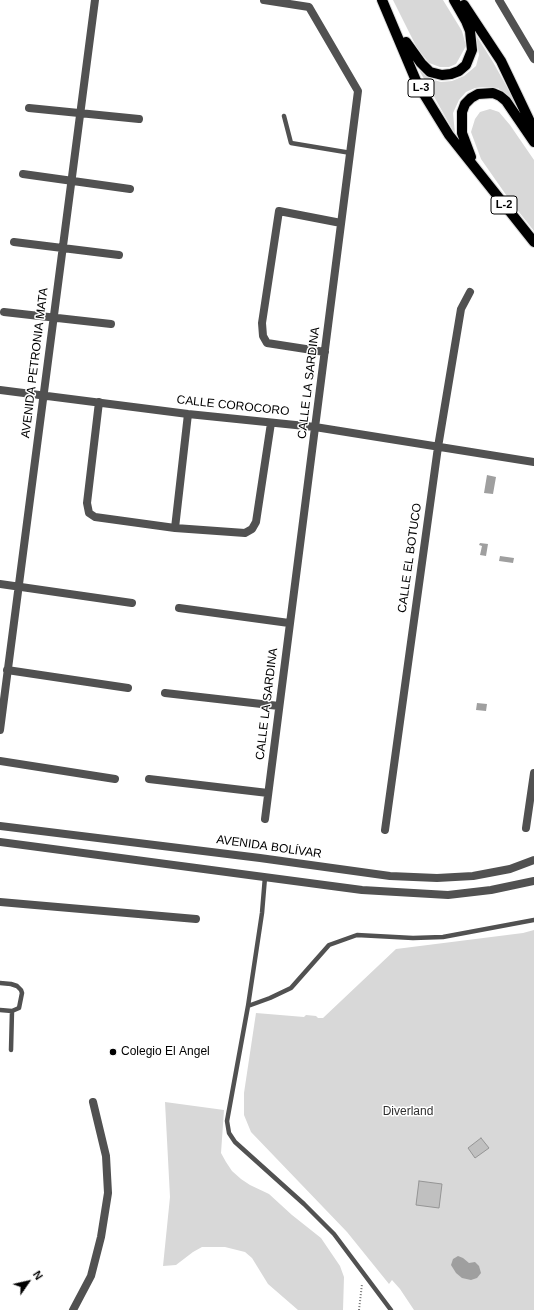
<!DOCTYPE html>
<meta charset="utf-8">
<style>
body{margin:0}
#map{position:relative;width:534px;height:1310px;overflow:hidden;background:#fff;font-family:Helvetica,sans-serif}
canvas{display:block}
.north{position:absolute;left:8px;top:1262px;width:40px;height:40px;-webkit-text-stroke:3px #fff;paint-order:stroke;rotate:56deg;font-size:11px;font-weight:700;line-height:16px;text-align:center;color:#000}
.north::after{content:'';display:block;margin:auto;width:14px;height:18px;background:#000;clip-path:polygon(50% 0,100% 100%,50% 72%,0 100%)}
</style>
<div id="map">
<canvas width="534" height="1310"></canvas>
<div class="north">N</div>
</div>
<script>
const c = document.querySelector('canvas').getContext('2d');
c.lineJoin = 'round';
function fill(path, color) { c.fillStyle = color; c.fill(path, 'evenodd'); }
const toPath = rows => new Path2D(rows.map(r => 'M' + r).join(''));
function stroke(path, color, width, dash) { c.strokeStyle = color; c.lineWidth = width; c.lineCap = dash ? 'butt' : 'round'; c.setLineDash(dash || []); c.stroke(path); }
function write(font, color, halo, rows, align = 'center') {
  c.font = font + ' Helvetica,sans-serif'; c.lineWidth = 3; c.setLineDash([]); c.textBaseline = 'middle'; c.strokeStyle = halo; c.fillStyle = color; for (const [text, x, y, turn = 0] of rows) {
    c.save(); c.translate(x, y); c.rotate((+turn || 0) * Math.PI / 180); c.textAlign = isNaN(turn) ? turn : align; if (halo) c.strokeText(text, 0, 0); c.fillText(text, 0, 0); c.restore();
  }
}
const green = toPath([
 [393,0,443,0,462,31,466,46,456,64,449,67,440,67,429,63,417,48],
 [476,35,493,62,517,105,498,88,483,87,475,88,466,92,459,100,453,113,455,134,419,70,434,80,441,82,452,81,464,76,476,66,479,55],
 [490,109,499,112,510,125,534,160,534,231,511,202,481,159,471,132,475,119,480,112],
 [534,930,534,1310,414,1310,400,1289,392,1280,389,1284,347,1232,251,1132,244,1115,244,1093,256,1013,304,1017,306,1015,316,1016,318,1018,323,1018,396,949,523,933],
 [165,1102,224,1110,221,1153,226,1162,232,1171,241,1179,250,1185,269,1194,292,1215,321,1238,340,1266,344,1277,343,1310,298,1310,268,1284,252,1258,245,1252,225,1247,202,1247,193,1252,176,1265,163,1266,170,1197]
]);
const water = toPath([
 [487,475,496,477,493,494,484,493],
 [480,543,488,544,486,556,480,555,482,546,479,545],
 [500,556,514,558,513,563,499,561],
 [477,703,487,704,486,711,476,710],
 [458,1256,463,1258,469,1263,475,1262,479,1266,481,1273,477,1278,471,1280,462,1278,456,1273,451,1265,453,1259]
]);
const building = toPath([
 [481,1138,489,1148,475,1158,468,1148,481,1138],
 [419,1181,442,1184,439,1208,416,1205,419,1181]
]);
const path = toPath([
 [359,1310,362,1284]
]);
const service = toPath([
 [284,116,291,143,351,153],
 [0,983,11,984,17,986,21,990,22,993,19,1008,12,1011,0,1010],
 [248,1006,262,913,265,877],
 [11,1050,12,1011],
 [391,1310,334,1234,304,1204,235,1142,229,1133,227,1121,248,1006,270,998,291,988,329,945,357,935,413,938,443,937,534,920]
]);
const minor = toPath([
 [264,0,309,7,358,91,265,819],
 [499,0,534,59],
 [29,108,139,119],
 [23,174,130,189],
 [14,242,119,255],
 [4,312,111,324],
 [325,352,267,343,263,336,262,323,279,211,341,223],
 [0,390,188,414,315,427,534,462],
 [99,402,87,503,89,513,95,517,175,528,245,533,252,529,256,522,271,423],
 [175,528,188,414],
 [0,584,132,603],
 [179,608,289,623],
 [7,670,128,688],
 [165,693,279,706],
 [0,730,95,0],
 [0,761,115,779],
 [149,779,268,793],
 [526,828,534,773],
 [385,830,438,447,461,309,470,292],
 [0,902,196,919],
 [73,1310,91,1276,101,1237,108,1193,106,1156,93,1102]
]);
const tertiary = toPath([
 [0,826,260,858,390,876,437,878,473,876,510,869,534,860],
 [0,842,362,890,448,895,491,890,534,881]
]);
const primary = toPath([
 [382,0,417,83,449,135,534,242],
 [464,5,501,61,534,130],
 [406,42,421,63,430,72,442,75,451,74,459,71,466,65,472,50,470,31,466,21,454,0],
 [471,157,462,133,462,112,465,104,471,98,478,94,493,93,500,96,506,101,534,142]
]);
const markers = [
 [113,1052,4,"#000"]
];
const shields = [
 [421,88,26],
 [504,205,26]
];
const shieldNames = [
 ["L-3",421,88],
 ["L-2",504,205]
];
const streetNames = [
 ["AVENIDA PETRONIA MATA",35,363,-83],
 ["CALLE LA SARDINA",309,383,-83],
 ["CALLE COROCORO",233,406,6],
 ["CALLE EL BOTUCO",410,558,-82],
 ["CALLE LA SARDINA",267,704,-83],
 ["AVENIDA BOLÍVAR",269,847,8]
];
const poiNames = [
 ["Colegio El Angel",121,1052]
];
const parkNames = [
 ["Diverland",408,1112]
];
fill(green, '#d8d8d8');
fill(water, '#9f9f9f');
fill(building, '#c0c0c0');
stroke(building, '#959595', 1);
stroke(primary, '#dbdbdb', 12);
stroke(path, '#737373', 2, [1, 2]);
stroke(service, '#515151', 4.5);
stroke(minor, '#515151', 8);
stroke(tertiary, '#515151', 8);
stroke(primary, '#000', 10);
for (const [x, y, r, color] of markers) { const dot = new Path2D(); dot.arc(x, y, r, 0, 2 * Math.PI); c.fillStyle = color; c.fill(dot); stroke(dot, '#fff', 1.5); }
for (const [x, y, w] of shields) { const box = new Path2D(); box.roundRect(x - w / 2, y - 9, w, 18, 3); c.fillStyle = '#fff'; c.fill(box); stroke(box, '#000', 1); }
write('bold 11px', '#000', null, shieldNames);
write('12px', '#000', '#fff', streetNames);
write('12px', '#000', '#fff', poiNames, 'left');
write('12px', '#2f2f2f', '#fff', parkNames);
</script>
